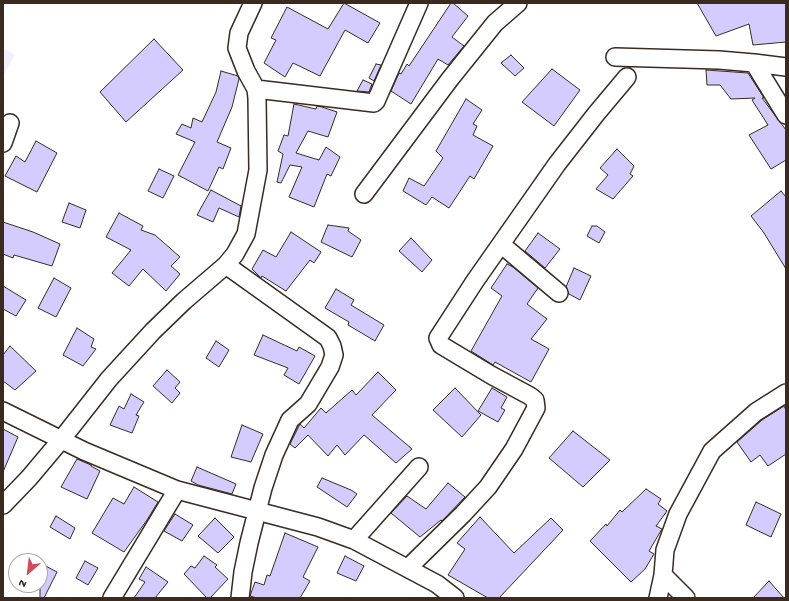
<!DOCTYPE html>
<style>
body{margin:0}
#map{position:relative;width:789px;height:601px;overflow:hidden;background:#fff;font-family:"Gochi Hand",sans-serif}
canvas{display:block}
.frame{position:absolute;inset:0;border:4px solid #3b2a1e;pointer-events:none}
.north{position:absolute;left:8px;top:553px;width:40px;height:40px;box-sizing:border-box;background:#fff;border:1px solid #b1aaa5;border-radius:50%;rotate:208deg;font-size:11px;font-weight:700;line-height:16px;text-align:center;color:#3b2a1e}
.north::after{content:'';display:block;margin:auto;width:14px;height:18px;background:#d1495b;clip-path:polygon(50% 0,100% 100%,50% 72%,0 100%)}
</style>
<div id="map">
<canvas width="789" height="601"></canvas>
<div class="frame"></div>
<div class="north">N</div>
</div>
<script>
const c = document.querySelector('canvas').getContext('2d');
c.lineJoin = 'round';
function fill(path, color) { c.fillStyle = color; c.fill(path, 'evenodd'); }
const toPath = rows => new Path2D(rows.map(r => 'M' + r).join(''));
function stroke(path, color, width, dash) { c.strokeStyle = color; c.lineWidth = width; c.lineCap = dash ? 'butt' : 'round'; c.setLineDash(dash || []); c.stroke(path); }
const built = toPath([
 [3,48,15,55,3,76]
]);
const building = toPath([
 [344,3,380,23,368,43,345,30,320,76,293,63,285,77,264,63,276,40,271,38,287,7,328,29,344,3],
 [451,3,453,3,468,16,452,37,464,46,448,65,438,59,411,104,391,91,399,73,401,74,407,64,409,66,451,3],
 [697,3,786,3,786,42,753,45,749,24,716,36,697,3],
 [154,39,183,70,126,122,100,92,154,39],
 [511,55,524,68,515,76,501,63,511,55],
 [376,64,381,65,374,81,369,78,376,64],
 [552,69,580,90,554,126,522,102,552,69],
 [706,70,748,73,764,98,762,98,786,130,786,160,771,169,749,135,768,125,752,100,755,98,731,99,720,85,707,85,706,70],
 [221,71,238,76,239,79,232,107,217,142,231,148,223,169,219,167,208,191,178,175,195,142,176,134,182,124,191,128,193,118,202,122,216,92,221,71],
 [363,80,372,84,369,92,357,91,363,80],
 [466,99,482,110,473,124,477,126,473,135,493,146,474,179,470,176,449,208,432,197,426,205,403,191,409,178,424,186,443,158,436,151,466,99],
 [294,104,316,109,317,106,322,107,337,112,328,137,308,131,296,153,319,160,326,147,340,157,331,176,327,174,314,207,289,197,302,167,290,165,281,183,277,182,283,154,278,151,284,135,288,136,294,104],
 [36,141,57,153,37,192,5,176,16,156,25,162,36,141],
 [617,149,634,166,630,174,633,176,613,199,596,189,608,175,600,168,617,149],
 [159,169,174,176,163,198,148,191,159,169],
 [211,190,241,206,239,217,219,208,213,222,197,215,211,190],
 [781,191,786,197,786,269,764,233,751,216,781,191],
 [69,203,86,210,80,228,62,222,69,203],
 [119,213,143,226,141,230,155,235,180,257,171,266,180,274,166,291,143,269,129,286,112,273,131,250,106,237,119,213],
 [3,222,33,232,60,244,52,266,14,255,13,258,3,254,3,222],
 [328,225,349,228,348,231,361,240,352,257,321,242,328,225],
 [592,226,597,226,605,232,599,243,587,236,592,226],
 [291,232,321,252,314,263,310,260,286,291,262,276,261,278,252,269,263,250,276,257,291,232],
 [538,233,560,249,545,268,525,251,538,233],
 [411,238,432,260,422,272,399,251,411,238],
 [507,264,513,267,538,288,527,304,547,319,531,339,549,349,531,382,495,362,493,365,471,351,502,296,491,288,507,264],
 [574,268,591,276,580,300,569,294,566,287,574,268],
 [54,278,71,288,56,317,38,308,54,278],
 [3,286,26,300,16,316,3,309,3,286],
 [336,289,354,300,351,305,384,325,375,341,348,325,349,322,325,308,336,289],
 [77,328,94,339,91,347,96,349,83,366,63,355,77,328],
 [263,335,297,351,299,347,315,356,299,384,284,375,288,368,254,355,263,335],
 [216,341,229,350,219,367,206,358,216,341],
 [10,346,36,371,15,390,3,381,3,355,10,346],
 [167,370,180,382,175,388,180,393,172,403,153,386,167,370],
 [378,372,396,390,372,415,412,449,396,463,364,435,345,455,337,445,328,456,308,435,295,448,290,444,300,424,304,428,321,408,326,413,352,390,356,395,378,372],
 [455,388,481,415,462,437,433,410,455,388],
 [492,388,507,397,501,408,505,410,498,422,478,411,492,388],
 [131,394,144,402,136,415,139,416,132,433,110,425,119,406,124,409,131,394],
 [784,406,786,410,786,454,768,466,760,455,751,462,737,442,762,420,784,406],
 [242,425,263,434,251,462,231,457,242,425],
 [3,429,18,437,3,472,3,429],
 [573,431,610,460,583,487,549,458,573,431],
 [77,459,91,465,91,466,100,471,87,499,61,487,77,459],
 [197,467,236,484,232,494,198,485,191,481,197,467],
 [322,478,351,490,357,494,347,507,317,487,322,478],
 [448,483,465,497,442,521,441,520,420,537,391,513,407,496,426,509,448,483],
 [134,487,158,502,147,520,124,552,92,533,113,498,124,504,134,487],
 [646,489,661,499,658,504,667,511,656,526,662,529,649,551,654,554,645,569,631,582,590,541,606,524,607,526,620,510,622,512,646,489],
 [756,502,781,514,771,537,746,525,756,502],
 [175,514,193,525,182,541,164,531,175,514],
 [56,516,75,528,70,539,50,527,56,516],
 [480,517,514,553,551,518,563,530,499,598,488,598,448,575,465,549,457,543,480,517],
 [215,518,234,537,218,553,198,536,215,518],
 [285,533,318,547,303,577,310,581,300,598,257,598,250,596,255,582,264,585,267,575,270,576,285,533],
 [204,556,217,565,215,567,228,579,210,598,207,598,184,574,191,566,195,568,204,556],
 [345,556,364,566,356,581,337,573,345,556],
 [85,561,98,568,88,585,76,578,85,561],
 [40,563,57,572,44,598,40,598,40,563],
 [146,567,168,582,155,598,134,598,145,582,139,579,146,567],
 [769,581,784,598,753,598,769,581]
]);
const minor = toPath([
 [615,57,719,60,754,63,786,67],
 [754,63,786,115],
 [256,89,374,103,376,101,419,3],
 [3,143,10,123],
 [364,194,450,79,495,23,518,3],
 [502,245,559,293],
 [226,265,328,338,332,346,334,355,330,367,308,404,290,420,274,455,263,488,249,543,243,572,240,598],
 [3,411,84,451,177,490,318,527,354,540,437,584,455,598],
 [3,505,29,478,61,440,109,379,153,331,184,301,226,265,235,254,246,234,258,170,257,98,256,89,246,71,237,48,239,33,253,3],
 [354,540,419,467],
 [408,568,463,514,488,487,514,449,536,408,535,400,530,396,491,375,441,345,438,338,475,281,557,164,596,114,627,77],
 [663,575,686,598],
 [112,598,177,490],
 [658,598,663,575,665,550,678,514,712,451,756,412,786,393]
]);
fill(built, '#f2f0ff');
fill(building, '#d4ccff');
stroke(building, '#3b2a1e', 1);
stroke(minor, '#3b2a1e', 20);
stroke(minor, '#fff', 17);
</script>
